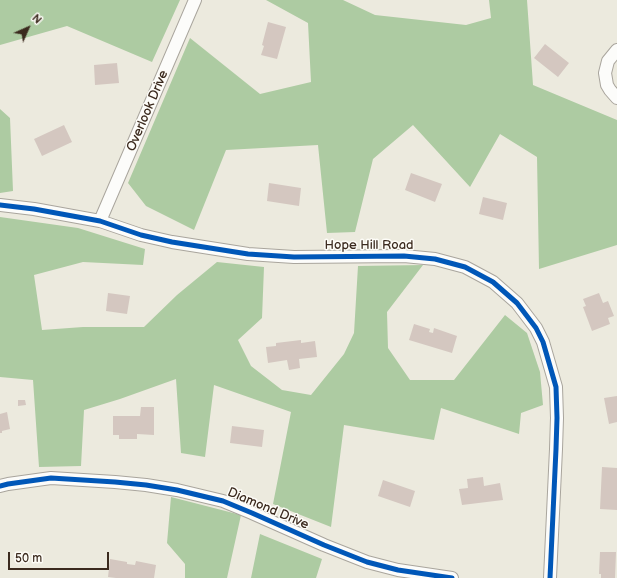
<!DOCTYPE html>
<style>
body{margin:0}
#map{position:relative;width:617px;height:578px;overflow:hidden;background:#eceade;font-family:"Balsamiq Sans",sans-serif}
canvas{display:block}
.north{position:absolute;left:8px;top:8px;width:40px;height:40px;-webkit-text-stroke:3px #fdfcf7;paint-order:stroke;rotate:45deg;font-size:11px;font-weight:700;line-height:16px;text-align:center;color:#3b2a1e}
.north::after{content:'';display:block;margin:auto;width:14px;height:18px;background:#3b2a1e;clip-path:polygon(50% 0,100% 100%,50% 72%,0 100%)}
.scale{position:absolute;left:8px;top:552px;width:101px;height:18px;box-sizing:border-box;border:2px solid #3b2a1e;border-top:0;padding-left:5px;font-size:12px;line-height:14px;white-space:nowrap;color:#3b2a1e;-webkit-text-stroke:3px #fdfcf7;paint-order:stroke}
</style>
<div id="map">
<canvas width="617" height="578"></canvas>
<div class="north">N</div>
<div class="scale">50 m</div>
</div>
<script>
const c = document.querySelector('canvas').getContext('2d');
c.lineJoin = 'round';
function fill(path, color) { c.fillStyle = color; c.fill(path, 'evenodd'); }
const toPath = rows => new Path2D(rows.map(r => 'M' + r).join(''));
function stroke(path, color, width, dash) { c.strokeStyle = color; c.lineWidth = width; c.lineCap = dash ? 'butt' : 'round'; c.setLineDash(dash || []); c.stroke(path); }
function write(font, color, halo, rows, align = 'center') {
  c.font = font + ' "Balsamiq Sans",sans-serif'; c.lineWidth = 3; c.setLineDash([]); c.textBaseline = 'middle'; c.strokeStyle = halo; c.fillStyle = color; for (const [text, x, y, turn = 0] of rows) {
    c.save(); c.translate(x, y); c.rotate((+turn || 0) * Math.PI / 180); c.textAlign = isNaN(turn) ? turn : align; if (halo) c.strokeText(text, 0, 0); c.fillText(text, 0, 0); c.restore();
  }
}
const forest = toPath([
 [0,0,180,0,152,62,67,26,0,45],
 [266,0,343,0,375,15,466,25,491,18,489,0,527,0,533,85,617,120,617,245,539,269,537,157,500,134,470,187,413,125,373,159,355,232,327,233,318,145,226,150,194,230,146,206,128,183,190,38,260,94,311,82,308,23],
 [0,109,10,118,13,191,0,193],
 [0,217,78,228,145,249,143,265,83,262,34,275,42,330,83,327,144,327,177,295,217,262,264,267,262,318,238,340,251,366,282,390,311,395,344,354,354,333,358,266,423,265,387,312,388,348,410,380,454,380,505,315,527,333,540,372,543,405,521,413,519,434,441,408,434,440,344,425,331,527,273,504,291,412,214,385,205,457,181,453,176,379,120,399,84,410,81,466,39,467,33,380,0,377],
 [171,497,241,515,227,578,185,578,185,564,167,543],
 [260,534,322,559,316,578,251,578]
]);
const building = toPath([
 [268,22,286,27,277,59,261,55,264,46,262,45],
 [545,44,569,63,558,77,534,58],
 [117,63,119,83,95,85,94,65],
 [64,125,72,142,42,156,34,139],
 [411,173,442,184,435,202,405,190],
 [269,183,301,188,299,206,267,201],
 [483,197,507,203,503,220,479,214],
 [108,293,130,296,127,314,106,311],
 [599,293,603,303,608,301,614,316,608,318,610,324,592,331,583,307,586,306,583,299],
 [414,324,430,329,429,332,433,333,434,328,457,336,452,353,409,340],
 [301,340,301,343,315,341,317,357,299,359,300,368,289,370,287,360,268,363,266,347,276,346,276,343],
 [617,396,617,422,609,424,604,398],
 [18,400,25,400,26,405,18,406],
 [141,407,154,407,154,435,137,434,137,439,119,439,119,435,113,435,113,416,140,416],
 [7,412,10,429,2,431,2,433,0,433,0,414],
 [232,426,264,430,262,447,230,443],
 [602,467,617,468,617,510,600,509],
 [483,477,484,486,500,483,503,500,462,505,459,489,468,488,467,479],
 [383,480,415,491,410,507,378,496],
 [600,552,616,552,615,578,601,578,601,574,599,574],
 [110,559,127,562,127,564,135,565,136,561,156,565,154,578,116,578,108,577]
]);
const minor = toPath([
 [617,50,608,61,605,73,607,85,610,90,617,98],
 [0,205,34,209,100,221,141,235,172,242,248,254,294,257,404,256,435,259,465,267,493,282,517,303,536,328,543,342,556,387,557,418,556,449,550,578],
 [100,221,195,0],
 [0,486,8,484,51,478,115,482,146,485,177,490,223,501,252,513,324,545,367,562,398,570,452,578]
]);
const cycleway = toPath([
 [0,205,34,209,100,221,141,235,172,242,248,254,294,257,404,256,435,259,465,267,493,282,517,303,536,328,543,342,556,387,557,418,556,449,550,578],
 [0,486,8,484,51,478,115,482,146,485,177,490,223,501,252,513,324,545,367,562,398,570,452,578]
]);
const streetNames = [
 ["Overlook Drive",148,111,-67],
 ["Hope Hill Road",369,246],
 ["Diamond Drive",268,509,23]
];
fill(forest, '#adcba2');
fill(building, '#d4c7c0');
stroke(minor, '#a9a59d', 14);
stroke(minor, '#fcfcfa', 12);
stroke(cycleway, '#0057b8', 5);
write('13px', '#3b2a1e', '#fdfcf7', streetNames);
</script>
